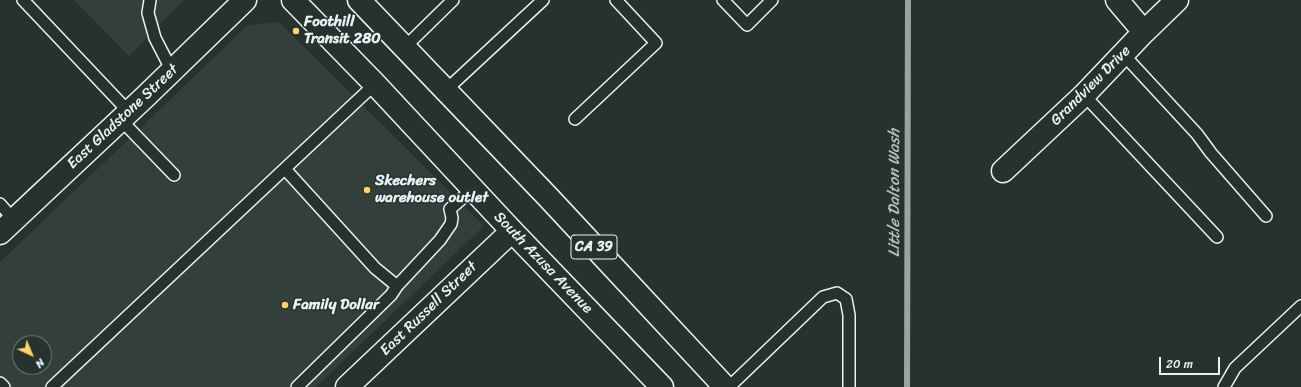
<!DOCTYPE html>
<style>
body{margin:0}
#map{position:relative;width:1301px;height:387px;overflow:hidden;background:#26332d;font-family:Sriracha,sans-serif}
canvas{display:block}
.north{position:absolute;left:12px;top:335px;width:40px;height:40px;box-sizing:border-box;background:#26332d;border:1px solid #747f7e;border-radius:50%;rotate:136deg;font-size:11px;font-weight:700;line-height:16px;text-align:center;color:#e8f1f8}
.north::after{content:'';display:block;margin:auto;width:14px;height:18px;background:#ffd166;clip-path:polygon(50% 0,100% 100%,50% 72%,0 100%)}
.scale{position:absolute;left:1159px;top:357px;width:61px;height:18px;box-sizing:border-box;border:2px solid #e8f1f8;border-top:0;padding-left:5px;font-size:12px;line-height:14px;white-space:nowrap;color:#e8f1f8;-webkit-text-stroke:3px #26332d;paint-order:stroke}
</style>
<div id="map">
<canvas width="1301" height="387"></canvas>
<div class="north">N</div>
<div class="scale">20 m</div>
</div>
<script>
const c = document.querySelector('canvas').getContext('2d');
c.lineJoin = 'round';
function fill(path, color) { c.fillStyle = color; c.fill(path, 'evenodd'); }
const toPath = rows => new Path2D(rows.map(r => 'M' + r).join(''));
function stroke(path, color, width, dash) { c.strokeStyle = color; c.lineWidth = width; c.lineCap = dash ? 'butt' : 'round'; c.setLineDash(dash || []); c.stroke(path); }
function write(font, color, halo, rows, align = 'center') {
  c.font = font + ' Sriracha,sans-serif'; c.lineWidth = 3; c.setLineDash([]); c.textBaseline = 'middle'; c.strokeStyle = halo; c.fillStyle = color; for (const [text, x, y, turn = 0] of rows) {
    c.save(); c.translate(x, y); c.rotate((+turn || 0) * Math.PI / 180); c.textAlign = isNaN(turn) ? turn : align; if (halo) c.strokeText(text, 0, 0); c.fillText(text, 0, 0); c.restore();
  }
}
const built = toPath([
 [74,0,184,0,129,56],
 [279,22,484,226,316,387,0,387,0,262,248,25],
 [20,343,44,343,44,367,20,367]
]);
const stream = toPath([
 [907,387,908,0]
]);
const service = toPath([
 [23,0,129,112],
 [150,0,148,13,155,38,172,71],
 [723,0,747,25,772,0],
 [404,48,453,0],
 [1123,54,1197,134,1211,153,1266,216],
 [445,91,543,0],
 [1084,95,1217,237],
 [575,119,656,43,616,0],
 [121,120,174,175],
 [285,169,375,268,397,286,440,240,451,224,452,218,450,209,473,189],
 [0,204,14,220],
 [0,383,4,387],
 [52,387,375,84],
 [297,387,391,295,397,286],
 [729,387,823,297,837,293,846,299,849,315,849,387],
 [1224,387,1235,368,1301,306]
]);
const minor = toPath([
 [1117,0,1144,32],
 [1003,171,1084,95,1144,32,1177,0],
 [347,387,512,231]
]);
const tertiary = toPath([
 [0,233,146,96,245,0]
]);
const primary = toPath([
 [293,0,375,84,512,231,662,387],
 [359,0,548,197,725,387]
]);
const markers = [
 [296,31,4,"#ffd166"],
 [367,190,4,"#ffd166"],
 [285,305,4,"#ffd166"]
];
const shields = [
 [594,247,46]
];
const shieldNames = [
 ["CA 39",594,247]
];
const poiNames = [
 ["Foothill",304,22],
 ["Transit 280",304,39],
 ["Skechers",375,181],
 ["warehouse outlet",375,198],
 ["Family Dollar",293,305]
];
const streetNames = [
 ["Grandview Drive",1091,86,-45],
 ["East Gladstone Street",123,117,-43],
 ["South Azusa Avenue",543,263,46],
 ["East Russell Street",429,309,-44]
];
const waterNames = [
 ["Little Dalton Wash",895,193,-90]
];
fill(built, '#333f3a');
stroke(stream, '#98a3a5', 6);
stroke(service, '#e8f1f8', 14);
stroke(minor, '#e8f1f8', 25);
stroke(tertiary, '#e8f1f8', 25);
stroke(primary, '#e8f1f8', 25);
stroke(service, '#26332d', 11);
stroke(minor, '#26332d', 22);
stroke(tertiary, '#26332d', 22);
stroke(primary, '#26332d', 22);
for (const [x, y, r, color] of markers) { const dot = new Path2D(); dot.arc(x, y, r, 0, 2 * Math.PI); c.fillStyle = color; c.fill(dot); stroke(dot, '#26332d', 1.5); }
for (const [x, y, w] of shields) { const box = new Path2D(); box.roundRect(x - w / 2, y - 12, w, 24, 3); c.fillStyle = '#26332d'; c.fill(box); stroke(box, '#e8f1f8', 1); }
write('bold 14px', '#e8f1f8', null, shieldNames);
write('bold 15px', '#e8f1f8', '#26332d', poiNames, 'left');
write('15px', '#e8f1f8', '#26332d', streetNames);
write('italic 16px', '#b3bdc0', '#26332d', waterNames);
</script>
